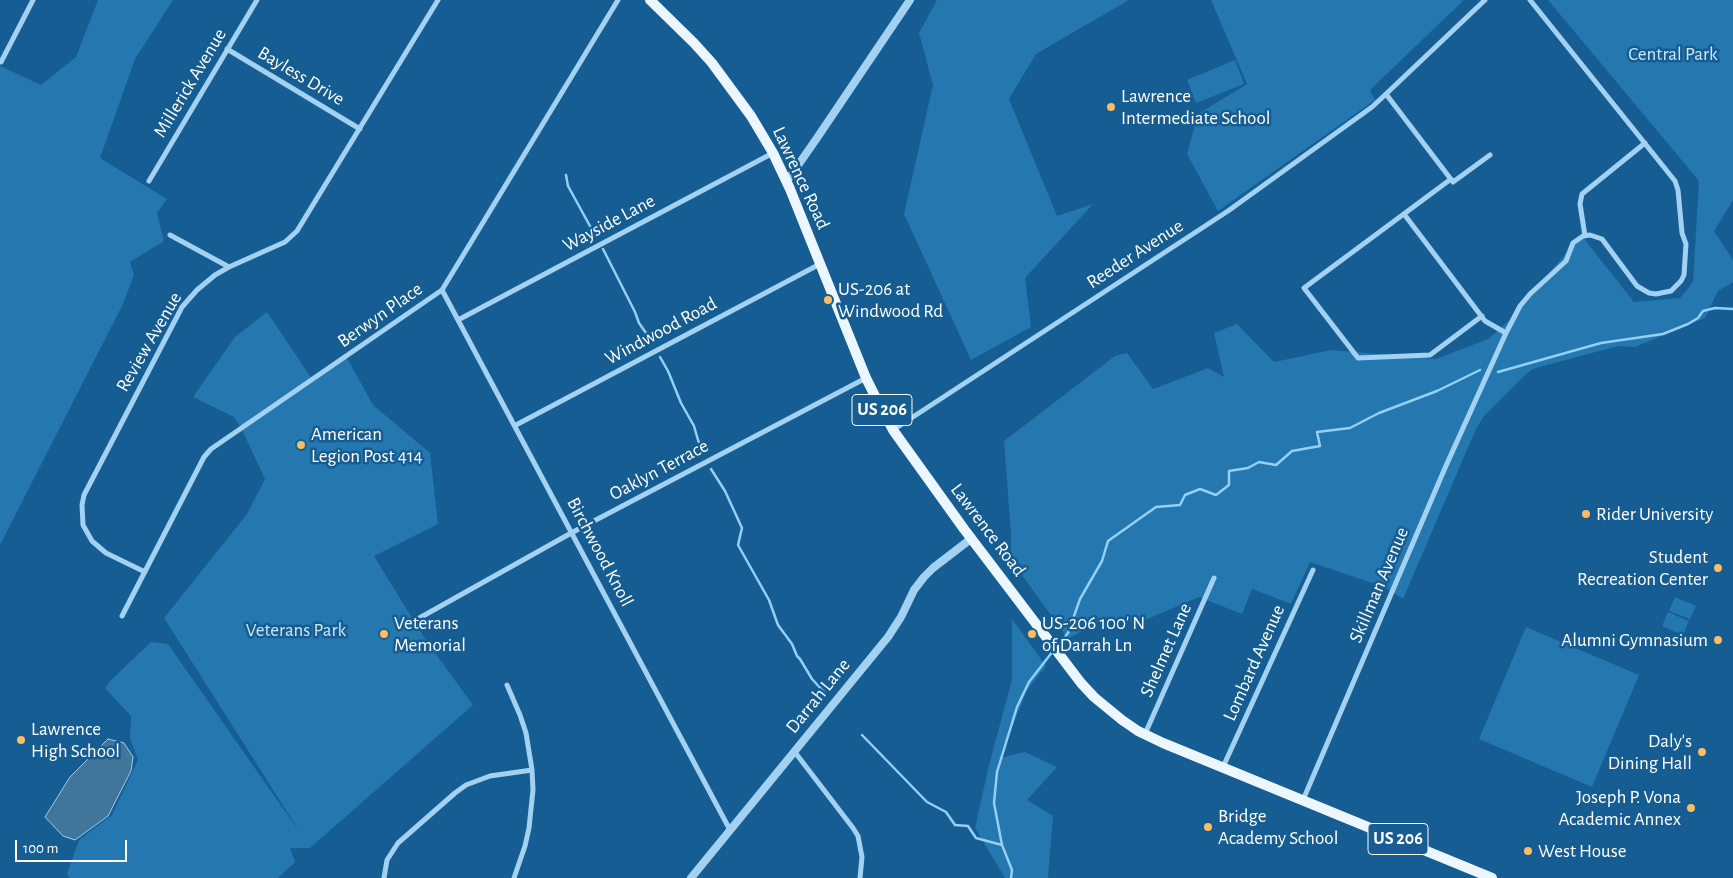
<!DOCTYPE html>
<style>
body{margin:0}
#map{position:relative;width:1733px;height:878px;overflow:hidden;background:#155d92;font-family:"Alegreya Sans",sans-serif}
canvas{display:block}
.scale{position:absolute;left:15px;top:840px;width:112px;height:22px;box-sizing:border-box;border:2px solid #fff;border-top:0;padding-left:6px;font-size:15px;line-height:18px;white-space:nowrap;color:#fff;-webkit-text-stroke:4px #155d92;paint-order:stroke}
</style>
<div id="map">
<canvas width="1733" height="878"></canvas>
<div class="scale">100 m</div>
</div>
<script>
const c = document.querySelector('canvas').getContext('2d');
c.lineJoin = 'round';
function fill(path, color) { c.fillStyle = color; c.fill(path, 'evenodd'); }
const toPath = rows => new Path2D(rows.map(r => 'M' + r).join(''));
function stroke(path, color, width, dash) { c.strokeStyle = color; c.lineWidth = width; c.lineCap = dash ? 'butt' : 'round'; c.setLineDash(dash || []); c.stroke(path); }
function write(font, color, halo, rows, align = 'center') {
  c.font = font + ' "Alegreya Sans",sans-serif'; c.lineWidth = 5; c.setLineDash([]); c.textBaseline = 'middle'; c.strokeStyle = halo; c.fillStyle = color; for (const [text, x, y, turn = 0] of rows) {
    c.save(); c.translate(x, y); c.rotate((+turn || 0) * Math.PI / 180); c.textAlign = isNaN(turn) ? turn : align; if (halo) c.strokeText(text, 0, 0); c.fillText(text, 0, 0); c.restore();
  }
}
const green = toPath([
 [98,0,173,0,135,59,100,158,167,199,157,213,164,241,130,262,134,275,123,304,0,545,0,66,41,85,76,57],
 [937,0,1129,0,1036,54,1009,99,1057,216,1093,204,1025,278,1031,327,971,360,904,214,933,85,919,33],
 [1211,0,1464,0,1370,90,1375,100,1218,211,1187,154,1198,114,1247,84],
 [1548,0,1733,0,1733,200,1714,231,1733,260,1733,282,1718,291,1705,318,1635,347,1618,346,1558,362,1533,369,1524,376,1484,416,1476,429,1403,599,1384,587,1310,562,1291,604,1252,589,1242,614,1199,597,1138,623,1105,617,1068,639,1011,560,1011,534,1004,441,1115,356,1127,353,1153,389,1208,368,1224,377,1214,333,1237,324,1274,362,1331,350,1436,359,1488,339,1512,318,1581,235,1634,302,1680,298,1693,282,1699,181],
 [1235,60,1244,84,1196,103,1187,80],
 [267,312,312,379,346,356,373,405,430,453,438,524,374,556,425,639,473,705,310,848,290,848,295,862,278,878,70,878,67,874,79,840,112,815,138,760,130,738,131,716,105,688,111,680,151,642,168,644,301,834,164,618,247,514,265,479,241,428,234,417,193,397,235,337],
 [1675,597,1696,606,1690,619,1669,611],
 [1668,612,1689,621,1683,635,1662,626],
 [1012,619,1046,666,1027,690,1000,758,1025,752,1057,767,1027,800,1053,816,1048,878,1005,878,975,828,989,765,1012,680],
 [1526,627,1639,675,1592,787,1479,739]
]);
const water = toPath([
 [108,739,124,743,133,757,131,771,108,816,75,840,63,836,45,817,70,777,108,739]
]);
const stream = toPath([
 [566,175,568,186,596,237],
 [603,249,635,312,639,323,653,343],
 [660,357,668,371,681,403,694,426,698,440,704,453],
 [1498,372,1601,343,1663,334,1688,324,1698,318,1703,311,1715,308,1733,309],
 [711,469,725,491,742,528,738,545,769,600,778,625,792,644,797,656,800,659,812,679,825,693],
 [1057,647,1068,633,1080,599,1102,561,1108,541,1156,507,1180,505,1185,495,1200,489,1216,495,1229,485,1229,471,1248,468,1259,462,1276,465,1292,451,1320,446,1317,432,1350,428,1379,413,1437,391,1480,370],
 [862,735,927,802,946,812,955,825,968,826,976,838,1002,845],
 [1011,878,1012,870,1002,845,994,803,997,772,1017,707,1029,682,1053,651]
]);
const minor = toPath([
 [1485,0,1386,94,1453,182,1490,155],
 [227,49,360,129],
 [1,62,33,0],
 [1451,179,1304,288,1358,358,1430,355,1482,316],
 [149,181,257,0],
 [1404,214,1485,321,1506,333],
 [170,235,229,267],
 [1585,236,1580,204,1582,194,1645,143],
 [442,290,730,830],
 [458,320,773,153],
 [516,425,820,264],
 [893,430,1228,211,1372,107,1386,94],
 [145,572,106,553,92,541,83,525,82,505,84,495,182,307,197,290,215,275,229,267,285,242,297,231,438,0],
 [122,616,204,457,211,449,442,290,618,0],
 [414,621,573,532,866,378],
 [507,685,520,715,526,733,532,770,533,790,529,828,525,846,514,878],
 [1145,734,1214,578],
 [794,751,853,828,858,836,862,857,860,878],
 [1223,767,1313,570],
 [1303,800,1445,468,1506,333,1520,306,1530,294,1566,261,1573,243,1583,236,1590,235,1602,239,1637,286,1649,293,1656,294,1671,291,1681,281,1684,275,1686,244,1682,233,1678,190,1675,181,1530,0],
 [384,878,387,860,398,843,455,793,466,785,490,776,532,770]
]);
const tertiary = toPath([
 [787,181,817,138,910,0],
 [691,878,888,637,901,617,914,590,924,577,933,568,972,538]
]);
const primary = toPath([
 [650,0,694,43,712,63,751,116,773,153,790,189,866,378,878,402,893,430,964,529,1081,683,1094,697,1122,720,1138,731,1163,743,1492,878]
]);
const markers = [
 [1111,107,5,"#ffbb62"],
 [828,300,5,"#ffbb62"],
 [301,445,5,"#ffbb62"],
 [1586,514,5,"#ffbb62"],
 [1718,568,5,"#ffbb62"],
 [384,634,5,"#ffbb62"],
 [1032,634,5,"#ffbb62"],
 [1718,640,5,"#ffbb62"],
 [21,740,5,"#ffbb62"],
 [1702,752,5,"#ffbb62"],
 [1691,808,5,"#ffbb62"],
 [1208,827,5,"#ffbb62"],
 [1528,851,5,"#ffbb62"]
];
const shields = [
 [882,410,60],
 [1398,839,60]
];
const shieldNames = [
 ["US 206",882,410],
 ["US 206",1398,839]
];
const parkNames = [
 ["Central Park",1673,54],
 ["Veterans Park",296,630]
];
const streetNames = [
 ["Bayless Drive",301,76,31],
 ["Millerick Avenue",190,83,-59],
 ["Lawrence Road",801,178,65],
 ["Wayside Lane",609,223,-28],
 ["Reeder Avenue",1135,254,-33],
 ["Berwyn Place",380,315,-35],
 ["Windwood Road",661,331,-28],
 ["Review Avenue",149,342,-60],
 ["Oaklyn Terrace",659,470,-28],
 ["Lawrence Road",988,530,53],
 ["Birchwood Knoll",600,552,62],
 ["Skillman Avenue",1379,585,-67],
 ["Shelmet Lane",1166,650,-66],
 ["Lombard Avenue",1254,663,-66],
 ["Darrah Lane",818,696,-51]
];
const poiNames = [
 ["Lawrence",1121,96],
 ["Intermediate School",1121,118],
 ["US-206 at",838,289],
 ["Windwood Rd",838,311],
 ["American",311,434],
 ["Legion Post 414",311,456],
 ["Rider University",1596,514],
 ["Student",1708,557,"right"],
 ["Recreation Center",1708,579,"right"],
 ["Veterans",394,623],
 ["Memorial",394,645],
 ["US-206 100' N",1042,623],
 ["of Darrah Ln",1042,645],
 ["Alumni Gymnasium",1708,640,"right"],
 ["Lawrence",31,729],
 ["High School",31,751],
 ["Daly's",1692,741,"right"],
 ["Dining Hall",1692,763,"right"],
 ["Joseph P. Vona",1681,797,"right"],
 ["Academic Annex",1681,819,"right"],
 ["Bridge",1218,816],
 ["Academy School",1218,838],
 ["West House",1538,851]
];
fill(green, '#2477af');
fill(water, '#41759a');
stroke(water, '#94cff4', 1);
stroke(stream, '#94cff4', 2.5);
stroke(minor, '#a2d1f1', 5);
stroke(tertiary, '#a2d1f1', 8);
stroke(primary, '#ecf6ff', 10);
for (const [x, y, r, color] of markers) { const dot = new Path2D(); dot.arc(x, y, r, 0, 2 * Math.PI); c.fillStyle = color; c.fill(dot); stroke(dot, '#155d92', 2); }
for (const [x, y, w] of shields) { const box = new Path2D(); box.roundRect(x - w / 2, y - 15.5, w, 31, 4); c.fillStyle = '#155d92'; c.fill(box); stroke(box, '#fff', 1); }
write('bold 18px', '#fff', null, shieldNames);
write('19px', '#c9e8fc', '#155d92', parkNames);
write('19px', '#fff', '#155d92', streetNames);
write('19px', '#fff', '#155d92', poiNames, 'left');
</script>
